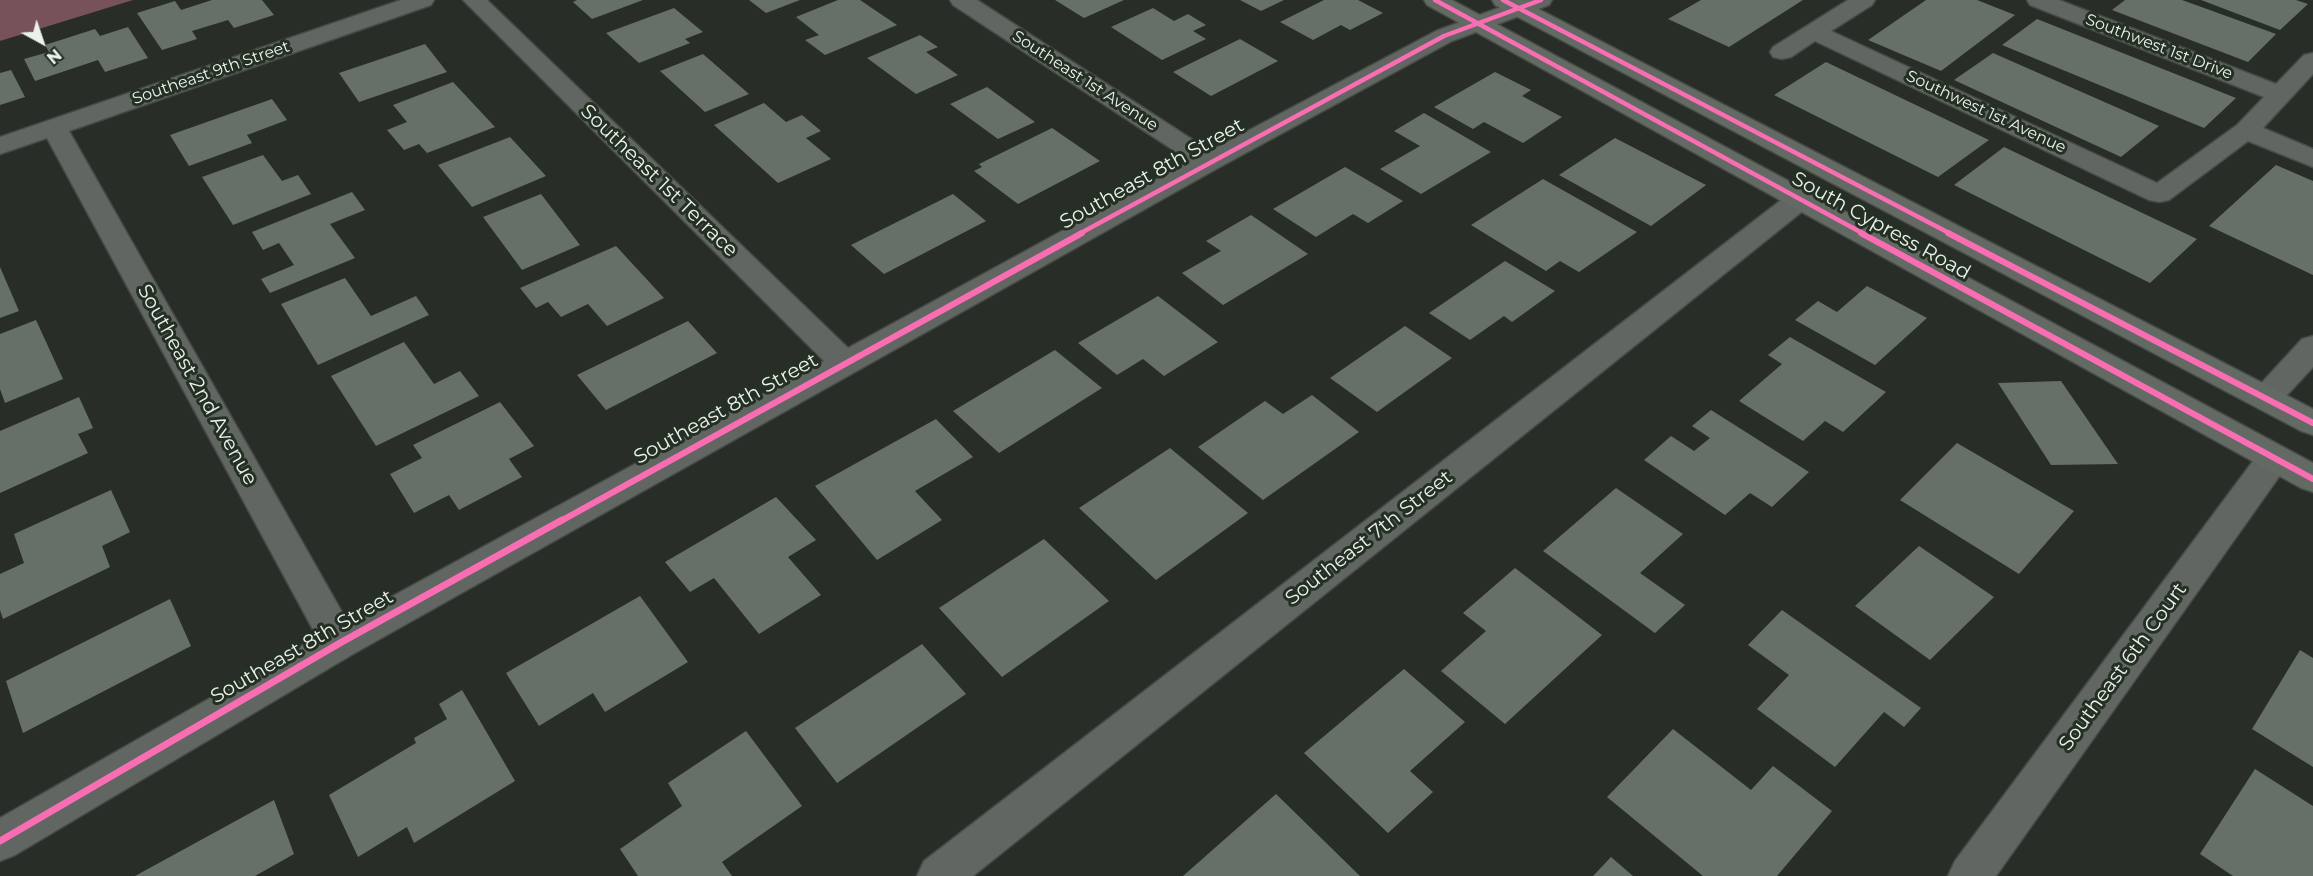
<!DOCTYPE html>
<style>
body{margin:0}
#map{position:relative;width:2313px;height:876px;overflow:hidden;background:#282d28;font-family:Montserrat,sans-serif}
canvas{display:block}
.north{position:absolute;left:12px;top:12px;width:60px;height:60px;-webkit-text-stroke:4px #253025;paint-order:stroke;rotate:140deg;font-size:16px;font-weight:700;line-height:24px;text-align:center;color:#ebf2eb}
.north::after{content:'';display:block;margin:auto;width:21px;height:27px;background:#ebf2eb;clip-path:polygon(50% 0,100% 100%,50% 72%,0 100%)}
</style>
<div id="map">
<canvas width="2313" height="876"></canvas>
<div class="north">N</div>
</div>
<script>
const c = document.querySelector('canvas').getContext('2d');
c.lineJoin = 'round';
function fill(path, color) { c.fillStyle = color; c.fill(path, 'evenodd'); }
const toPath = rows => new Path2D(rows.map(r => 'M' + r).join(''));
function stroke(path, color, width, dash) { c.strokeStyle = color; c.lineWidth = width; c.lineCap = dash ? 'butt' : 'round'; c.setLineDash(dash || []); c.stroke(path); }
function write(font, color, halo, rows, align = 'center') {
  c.font = font + ' Montserrat,sans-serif'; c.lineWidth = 6; c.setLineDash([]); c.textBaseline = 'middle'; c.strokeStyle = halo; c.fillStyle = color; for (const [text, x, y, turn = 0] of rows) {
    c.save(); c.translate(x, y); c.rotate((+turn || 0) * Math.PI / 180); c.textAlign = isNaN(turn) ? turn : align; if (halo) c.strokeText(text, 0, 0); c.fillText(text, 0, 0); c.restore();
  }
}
const water = toPath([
 [0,0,133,0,0,41]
]);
const building = toPath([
 [212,0,262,0,274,15,234,28,228,20,192,31,197,39,162,50,137,13,175,1,181,10],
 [577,0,643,0,592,19,573,2],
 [749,0,800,0,766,13],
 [838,0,860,0,897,25,825,55,805,40,819,35,796,17],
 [1055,0,1124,0,1084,18],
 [1240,0,1284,0,1261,11],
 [1324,0,1358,0,1383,13,1350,30,1341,25,1313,40,1280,22],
 [1701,0,1803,0,1729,47,1668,19],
 [1926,0,1977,0,2015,15,1941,71,1868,40],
 [2125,0,2182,0,2276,34,2248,62,2112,10],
 [2201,0,2296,0,2308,4,2280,30],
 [674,8,703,32,685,39,690,43,639,63,606,33],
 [1153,8,1174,21,1188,14,1206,25,1193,31,1206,39,1162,60,1111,27],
 [2037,19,2236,98,2204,128,2002,45],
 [128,27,148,58,105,72,98,60,35,81,24,59,49,52,45,45,95,29,100,36],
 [920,35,938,47,926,52,958,75,916,94,867,58],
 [1240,39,1278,61,1211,96,1173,72],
 [425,44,447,72,359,102,339,73],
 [1993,53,2159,126,2121,157,1954,80],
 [703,54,749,94,705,112,660,71],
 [1826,62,1989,140,1938,177,1774,95],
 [11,70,25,97,0,105,0,73],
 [1495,72,1531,90,1522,96,1562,117,1523,143,1484,122,1473,129,1434,107],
 [453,82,495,127,427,153,419,144,404,150,387,130,407,122,393,105],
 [987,87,1035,122,998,139,950,104],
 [272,99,287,120,247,135,252,143,189,166,170,135],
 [764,103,786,122,802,115,821,131,806,138,831,159,778,183,714,125],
 [1424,113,1491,152,1421,194,1380,169,1420,146,1394,131],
 [1052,128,1100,161,1018,204,974,171,982,167,979,164],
 [510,137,546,176,472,207,438,165],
 [1615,138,1706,185,1651,226,1559,175],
 [2004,147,2197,239,2150,283,1954,185],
 [263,155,282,181,298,175,311,194,233,225,202,177],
 [2276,165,2313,181,2313,275,2209,226],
 [1345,167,1403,201,1368,223,1353,214,1316,237,1273,209],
 [1543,179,1637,232,1579,272,1560,261,1546,271,1471,225],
 [352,192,365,210,330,224,355,258,270,293,261,279,294,265,279,243,263,250,252,232],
 [541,194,580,245,522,270,483,217],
 [953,194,986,221,884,274,851,245],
 [1251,215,1308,254,1223,305,1182,273,1221,251,1206,241],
 [616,246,664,298,607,326,588,304,561,317,548,302,536,308,520,288],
 [1505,261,1555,291,1512,322,1504,316,1470,340,1429,313],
 [0,267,19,311,0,318],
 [345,278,371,316,416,296,429,315,318,365,281,304],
 [1867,286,1927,318,1875,365,1795,320,1818,301,1837,312],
 [1158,296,1218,342,1164,376,1143,359,1117,375,1078,343],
 [36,320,63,379,5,403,0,389,0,334],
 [688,321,717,353,606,410,577,375],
 [1405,326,1452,358,1377,412,1330,378],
 [1790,337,1886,392,1843,432,1825,421,1803,441,1739,401,1782,364,1768,355],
 [404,342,434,384,460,371,479,396,376,446,331,376],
 [1055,350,1102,388,999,453,953,411],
 [2061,381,2118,464,2051,465,1998,383],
 [1312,395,1359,432,1263,500,1198,447,1265,401,1283,414],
 [79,397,93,428,78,434,88,453,0,493,0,431],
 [500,402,534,446,509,459,522,477,459,510,449,495,414,513,390,474,422,458,413,445],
 [1711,410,1809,472,1772,507,1750,493,1725,515,1644,460,1671,436,1694,451,1710,438,1692,426],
 [936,419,973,457,915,491,942,520,877,560,815,486],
 [1957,443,2074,511,2019,574,1900,500],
 [1170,448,1248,513,1156,580,1079,508],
 [1616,488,1683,534,1640,573,1685,605,1655,633,1543,551],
 [111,490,130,532,102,546,110,567,3,619,0,610,0,574,24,563,14,534],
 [776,497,816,540,788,557,821,595,759,634,714,578,690,592,665,562],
 [1044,539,1109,601,1002,677,939,608],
 [1919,546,1994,597,1930,660,1855,606],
 [1515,568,1602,635,1505,724,1441,671,1486,631,1463,613],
 [640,596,688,662,605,712,593,693,539,726,506,673],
 [170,599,191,646,23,733,6,681],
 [1782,610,1921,708,1904,727,1884,712,1835,767,1757,709,1789,675,1748,645],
 [922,644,966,694,837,783,795,728],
 [2300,650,2313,658,2313,767,2252,729],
 [1404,669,1465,722,1410,771,1433,792,1388,833,1304,753],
 [462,690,515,781,414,843,407,827,358,857,329,795,416,743,414,738,447,719,439,704],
 [1673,729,1751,790,1773,766,1832,811,1777,876,1703,876,1607,797],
 [746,731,802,806,722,862,732,876,638,876,620,849,682,806,668,783],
 [2255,769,2313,806,2313,876,2233,876,2200,854],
 [1276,794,1360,876,1183,876],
 [274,800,294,854,255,876,135,876],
 [1611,857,1633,876,1593,876]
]);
const street = toPath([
 [401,0,434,0,431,5,69,131,347,621,824,361,463,0,487,0,848,348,1190,161,953,5,950,0,977,0,1210,151,1436,31,1520,0,1552,0,1549,5,1452,41,1218,168,353,654,15,855,0,861,0,818,317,637,47,138,0,154,0,137,401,0],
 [1848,0,1875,0,1872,5,1831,31,2157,183,2237,125,2264,97,2030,5,2027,0,2059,0,2276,84,2304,55,2313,53,2313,74,2263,128,2313,149,2313,167,2248,141,2169,200,2159,202,2149,200,1815,41,1791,57,1782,59,1773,57,1770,52,1773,47,1848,0],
 [1799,191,1809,194,1813,200,1809,206,973,876,917,876,924,861,1789,194,1799,191],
 [2313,336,2313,367,2277,406,2266,410,2255,406,2250,398,2255,390,2302,339,2313,336],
 [2274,445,2286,449,2291,458,2286,467,1996,876,1948,876,1955,861,2262,449,2274,445]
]);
const secondary = toPath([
 [1424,0,1452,0,2313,463,2313,492,2301,488,1427,5,1424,0],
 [1492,0,1521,0,2313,409,2313,435,2301,431,1495,5,1492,0]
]);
const cyclewayFar2 = toPath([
 [1435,0,1864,234],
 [1503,0,1951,234],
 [1079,234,1444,36,1541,0]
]);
const cyclewayFar1 = toPath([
 [1861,233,2313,479],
 [1948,233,2313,423],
 [559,522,1082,233]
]);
const cycleway = toPath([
 [0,841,340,643,562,520]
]);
const farStreetnames = [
 ["Southwest 1st Drive",2159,47,21],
 ["Southeast 9th Street",211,73,-19],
 ["Southeast 1st Avenue",1085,81,33],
 ["Southwest 1st Avenue",1986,112,25]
];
const streetNames = [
 ["Southeast 8th Street",1152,174,-29],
 ["Southeast 1st Terrace",659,181,44],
 ["South Cypress Road",1881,226,29],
 ["Southeast 2nd Avenue",197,385,61],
 ["Southeast 8th Street",726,409,-29],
 ["Southeast 7th Street",1369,538,-38],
 ["Southeast 8th Street",302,647,-30],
 ["Southeast 6th Court",2123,667,-54]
];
fill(water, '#78525a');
fill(building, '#677067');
stroke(street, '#454a45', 3);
stroke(secondary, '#454a45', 3);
fill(street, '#626662');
fill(secondary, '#636a63');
stroke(cyclewayFar2, '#f96db3', 4.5);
stroke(cyclewayFar1, '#f96db3', 6);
stroke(cycleway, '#f96db3', 7);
write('16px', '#ebf2eb', '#253025', farStreetnames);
write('20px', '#ebf2eb', '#253025', streetNames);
</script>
